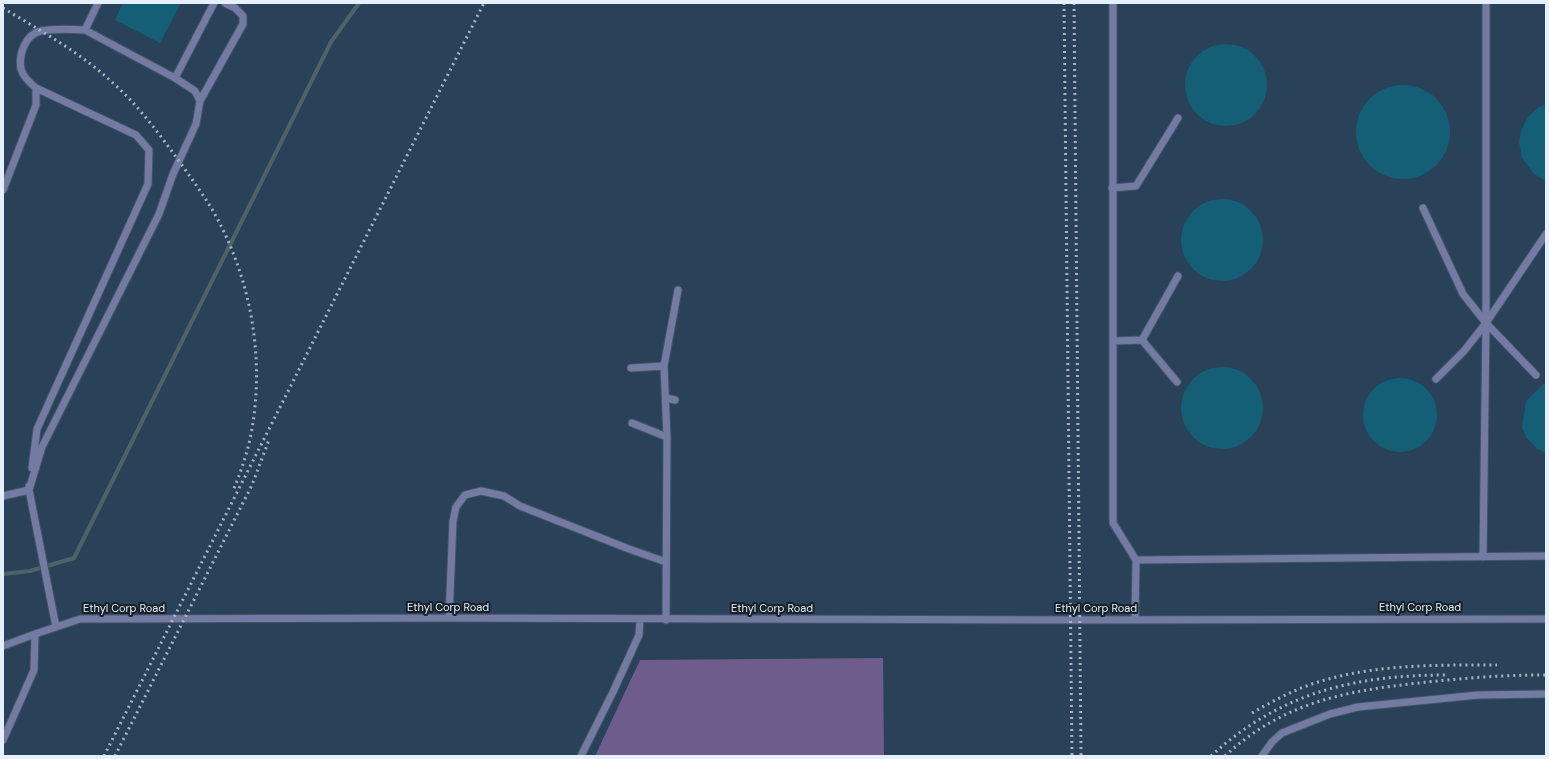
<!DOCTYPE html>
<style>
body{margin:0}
#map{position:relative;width:1549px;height:759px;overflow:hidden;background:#25384b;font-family:"DM Sans",sans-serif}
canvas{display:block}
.frame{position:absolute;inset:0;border:4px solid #e4f0fc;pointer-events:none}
</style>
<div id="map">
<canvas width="1549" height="759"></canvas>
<div class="frame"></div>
</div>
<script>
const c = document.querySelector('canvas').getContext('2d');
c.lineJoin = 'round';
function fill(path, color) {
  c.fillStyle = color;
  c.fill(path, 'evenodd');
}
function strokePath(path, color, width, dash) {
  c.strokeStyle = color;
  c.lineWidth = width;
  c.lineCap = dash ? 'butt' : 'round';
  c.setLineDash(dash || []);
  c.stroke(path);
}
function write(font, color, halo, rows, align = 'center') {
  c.font = font + ' "DM Sans",sans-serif';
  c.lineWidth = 4;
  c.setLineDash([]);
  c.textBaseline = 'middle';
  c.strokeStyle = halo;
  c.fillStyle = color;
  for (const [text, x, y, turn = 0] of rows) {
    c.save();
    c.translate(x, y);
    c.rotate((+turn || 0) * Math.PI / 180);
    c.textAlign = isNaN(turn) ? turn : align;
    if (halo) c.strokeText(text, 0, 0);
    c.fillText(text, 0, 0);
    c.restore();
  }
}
const built = new Path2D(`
 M3 3H1546V756H3Z`);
const forest = new Path2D(`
 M883 658 884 756H595L640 660Z`);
const stream = new Path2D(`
 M3 574 30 571 74 558 331 42 359 3`);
const building = new Path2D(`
 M123 3H181L160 43 115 20Z
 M1185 85a41 41 0 1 1 82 0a41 41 0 1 1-82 0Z
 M1356 132a47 47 0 1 1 94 0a47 47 0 1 1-94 0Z
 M1546 105V181L1534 174 1522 158 1519 142 1521 131 1527 118 1539 107Z
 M1181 240a41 41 0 1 1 82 0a41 41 0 1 1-82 0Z
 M1181 408a41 41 0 1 1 82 0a41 41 0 1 1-82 0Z
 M1363 415a37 37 0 1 1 74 0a37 37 0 1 1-74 0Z
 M1544 384H1546V453L1537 449 1526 437 1522 427 1526 401Z`);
const service = new Path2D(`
 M1113 3V523L1136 560 1135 620
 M85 30 98 3
 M175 78 214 3
 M200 101 243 24V16L235 8 225 3
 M1112 188 1136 186 1178 118
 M3 190 36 105V88C30 83 23 77 21 69 18 54 26 34 41 31 55 28 71 29 85 30L175 78 195 91 200 101 196 124 173 174 159 214 42 447 29 490 56 627
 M1423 208 1463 294 1486 323 1483 557
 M1142 340 1178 276
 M1113 341 1142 340 1177 382
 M631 368 664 366 678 290
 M1536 375 1486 323 1546 234
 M1436 379 1464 351 1486 323V3
 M666 398 675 400
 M632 423 667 437 664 366
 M32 468 37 429 148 184 149 150 136 135 36 88
 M3 496 29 490V486
 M1136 560 1546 556
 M449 618 453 521 456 507 465 495 481 491 504 496 520 506 629 549 666 562
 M666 620 667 437
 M3 646 35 634 80 619 449 618 1070 620 1546 619
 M3 740 34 670 35 634
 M581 756 613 692 639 635 640 620
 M1262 756 1272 742 1282 733 1330 714 1358 707 1478 695 1546 694`);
const rail = new Path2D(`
 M1064 3 1072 756
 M1074 3 1081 756
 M3 8C41 31 81 53 113 83 139 106 159 134 179 161 191 178 203 194 213 211 252 279 266 363 250 439 246 457 240 474 233 491
 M1252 713C1273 701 1295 689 1318 682 1376 664 1437 665 1497 665
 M104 756 484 3
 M115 756 252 485 269 440
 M1211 756C1281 692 1355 675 1448 675
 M1225 756C1282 703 1344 691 1419 683 1462 678 1503 675 1546 675`);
const streetNames = [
 ["Ethyl Corp Road",448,608],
 ["Ethyl Corp Road",1420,608],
 ["Ethyl Corp Road",124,609],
 ["Ethyl Corp Road",772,609],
 ["Ethyl Corp Road",1096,609]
];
fill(built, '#294259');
fill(forest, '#6e5c8d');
strokePath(stream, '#4e6368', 4);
fill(building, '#145f76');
strokePath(service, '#445567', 9);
strokePath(service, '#737ba3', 7);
strokePath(rail, '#a6b5c3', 3, [2, 4]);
write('11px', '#e4f0fc', '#161f27', streetNames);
</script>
